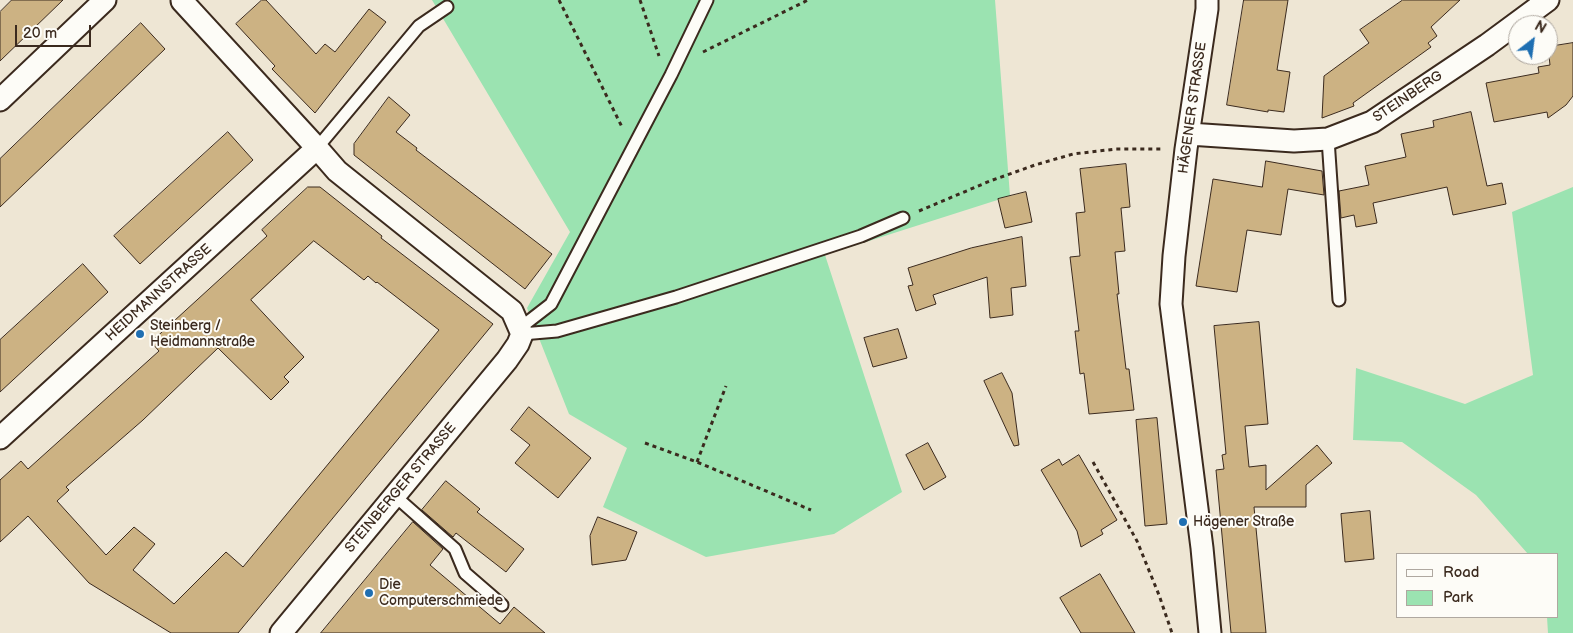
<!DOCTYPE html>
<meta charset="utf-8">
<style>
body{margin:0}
#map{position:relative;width:1573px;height:633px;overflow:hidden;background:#eee6d4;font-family:"Balsamiq Sans",sans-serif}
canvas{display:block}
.legend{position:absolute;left:1396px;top:553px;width:162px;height:65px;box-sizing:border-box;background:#fdfcf7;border:1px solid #afa8a0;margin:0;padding:6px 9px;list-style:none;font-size:15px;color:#3b2a1e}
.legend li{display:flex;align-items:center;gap:10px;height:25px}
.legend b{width:25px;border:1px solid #afa8a0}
.north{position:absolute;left:1508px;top:15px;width:50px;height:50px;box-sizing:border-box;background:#fdfcf7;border:1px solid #afa8a0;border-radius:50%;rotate:30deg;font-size:14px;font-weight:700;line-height:20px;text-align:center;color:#3b2a1e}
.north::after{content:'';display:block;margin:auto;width:18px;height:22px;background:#1f6fb2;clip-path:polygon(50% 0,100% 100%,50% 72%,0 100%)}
.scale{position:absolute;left:15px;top:25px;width:76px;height:22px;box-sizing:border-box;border:2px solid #3b2a1e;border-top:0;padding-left:6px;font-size:15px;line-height:18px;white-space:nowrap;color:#3b2a1e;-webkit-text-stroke:4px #fdfcf7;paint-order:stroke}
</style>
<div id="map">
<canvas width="1573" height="633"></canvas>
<ul class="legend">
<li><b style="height:6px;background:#fdfcf7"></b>Road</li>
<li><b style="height:14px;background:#9be3b1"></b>Park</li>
</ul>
<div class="north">N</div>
<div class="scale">20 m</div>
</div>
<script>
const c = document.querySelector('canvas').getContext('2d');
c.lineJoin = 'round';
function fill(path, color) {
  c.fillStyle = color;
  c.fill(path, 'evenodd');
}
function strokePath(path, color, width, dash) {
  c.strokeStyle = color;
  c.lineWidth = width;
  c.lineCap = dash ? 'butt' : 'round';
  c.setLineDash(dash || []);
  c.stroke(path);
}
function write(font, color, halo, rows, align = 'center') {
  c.font = font + ' "Balsamiq Sans",sans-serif';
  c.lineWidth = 4;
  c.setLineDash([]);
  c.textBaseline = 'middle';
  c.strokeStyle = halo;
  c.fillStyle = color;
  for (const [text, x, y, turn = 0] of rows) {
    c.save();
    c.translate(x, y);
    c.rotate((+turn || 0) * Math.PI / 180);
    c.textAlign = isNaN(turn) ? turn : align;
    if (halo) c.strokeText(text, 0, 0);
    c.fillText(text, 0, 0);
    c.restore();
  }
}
const green = new Path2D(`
 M432 0H995L1010 196 825 255 902 492 834 534 706 557 603 507 627 448 569 414 527 308 570 232Z
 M1573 187V633H1548L1547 617H1557V554H1528L1476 495 1402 442 1353 440 1356 368 1465 404 1533 375 1512 212Z`);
const building = new Path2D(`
 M12 0H63L0 61V12Z
 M262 0H266L316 54 325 44 335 52 369 9 386 22 315 113 272 69 275 66 236 24Z
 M1244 0H1288L1277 70 1290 72 1284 112 1268 110V112L1227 105Z
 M1403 0H1460L1431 27 1437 36 1428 43 1431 47 1353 103 1354 106 1322 118 1324 76 1369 43 1360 30Z
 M141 23 165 49 0 207V159Z
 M1573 43V96L1566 105 1548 118 1547 112 1494 122 1486 83 1539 73 1538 67 1550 65 1548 47Z
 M389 97 410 115 396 132 417 148 416 150 552 254 525 289 354 155V144Z
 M1471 112 1487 186 1502 183 1506 204 1453 215 1447 187 1373 203 1377 223 1356 227 1354 215 1341 218 1339 191 1369 185 1365 166 1406 157 1401 134 1434 127 1433 121Z
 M228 132 253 160 140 264 114 236Z
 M1266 161 1322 171 1324 195 1288 189 1281 235 1247 230 1237 292 1196 286 1213 179 1262 187Z
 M1126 164 1130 207 1121 208 1125 251 1115 252 1119 294H1117L1126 369H1129L1134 410 1089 414 1084 373 1080 374 1075 331H1079L1070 257 1080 256 1076 213 1085 212 1080 169Z
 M308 187H320L382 236 381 238 493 324 238 633H171L89 583 28 516 0 542V480L21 461 28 469 159 351 151 342 267 236 262 230ZM314 241 364 280 368 276 376 283 377 282 439 330 243 567 226 552 174 604 133 570 155 544 134 527 106 555 57 501 69 490 66 487 143 420 218 348 271 400 289 382 284 377 304 357 251 300Z
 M1026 192 1032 222 1005 228 998 199Z
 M1022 237 1026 286 1011 288 1013 315 990 318 987 277 933 295 936 304 916 311 908 286 913 285 908 268 971 248Z
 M83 264 108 292 0 392V340Z
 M1259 322 1268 424 1245 426 1249 467 1266 465V490L1317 445 1332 463 1306 485V507H1254L1266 633H1231L1216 470 1224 469 1222 455 1226 454 1214 326Z
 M898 329 907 358 873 367 864 338Z
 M1002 373 1012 393 1019 445 1014 446 984 381Z
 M529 407 591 458 558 498 515 463 530 445 511 430Z
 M1157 418 1167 524 1145 526 1136 420Z
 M928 443 946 477 924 490 906 455Z
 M1079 455 1117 520 1101 530 1103 534 1081 547 1077 531 1041 470 1059 459 1062 465Z
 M446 481 480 509 477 512 524 549 506 572 456 533 453 537 422 510Z
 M1370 511 1374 559 1345 562 1341 514Z
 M598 517 637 532 626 560 592 565 590 536Z
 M413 522 443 549 430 565 481 608 500 624 514 607 545 633H321Z
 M1100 574 1119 606 1135 633H1081L1060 598Z`);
const path = new Path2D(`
 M559 0 622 127
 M640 0 659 56
 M703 52 808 0
 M919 211 990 181 1035 165 1073 154 1116 149H1163
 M645 443 697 462 811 510
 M697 462 726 386
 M1093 462 1137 541 1159 595 1172 633`);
const lane = new Path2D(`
 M1328 139 1339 300
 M317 148 419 26 447 7
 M520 328 551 304 671 75 707 0
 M522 334 557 331 676 297 861 236 903 218
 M395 496 455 549 465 573 502 605`);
const street = new Path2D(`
 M1207 0V9L1186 149 1174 256 1171 304 1202 548 1210 633
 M182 1 317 148
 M0 100 105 0
 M1189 134 1294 141 1328 139 1372 122 1487 45 1548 0
 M0 438 317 148 337 171 512 311 522 334 518 344 507 360 281 633`);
const markers = [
 [140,334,5,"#1f6fb2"],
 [1183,522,5,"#1f6fb2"],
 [369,593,5,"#1f6fb2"]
];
const streetNames = [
 ["STEINBERG",1408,97,-34],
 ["HÄGENER STRASSE",1193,108,-82],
 ["HEIDMANNSTRASSE",159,293,-42],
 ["STEINBERGER STRASSE",401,488,-50]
];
const poiNames = [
 ["Steinberg /",150,326],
 ["Heidmannstraße",150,342],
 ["Hägener Straße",1193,522],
 ["Die",379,585],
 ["Computerschmiede",379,601]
];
fill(green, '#9be3b1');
fill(building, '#ccb283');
strokePath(building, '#3b2a1e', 1);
strokePath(lane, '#3b2a1e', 15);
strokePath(street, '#3b2a1e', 25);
strokePath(path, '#3b2a1e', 3, [4, 4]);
strokePath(lane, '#fdfcf7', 11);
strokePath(street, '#fdfcf7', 21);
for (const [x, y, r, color] of markers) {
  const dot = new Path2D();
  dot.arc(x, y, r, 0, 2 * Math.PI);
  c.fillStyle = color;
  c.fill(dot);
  strokePath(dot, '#fdfcf7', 2);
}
write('14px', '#3b2a1e', '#fdfcf7', streetNames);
write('14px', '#3b2a1e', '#fdfcf7', poiNames, 'left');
</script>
